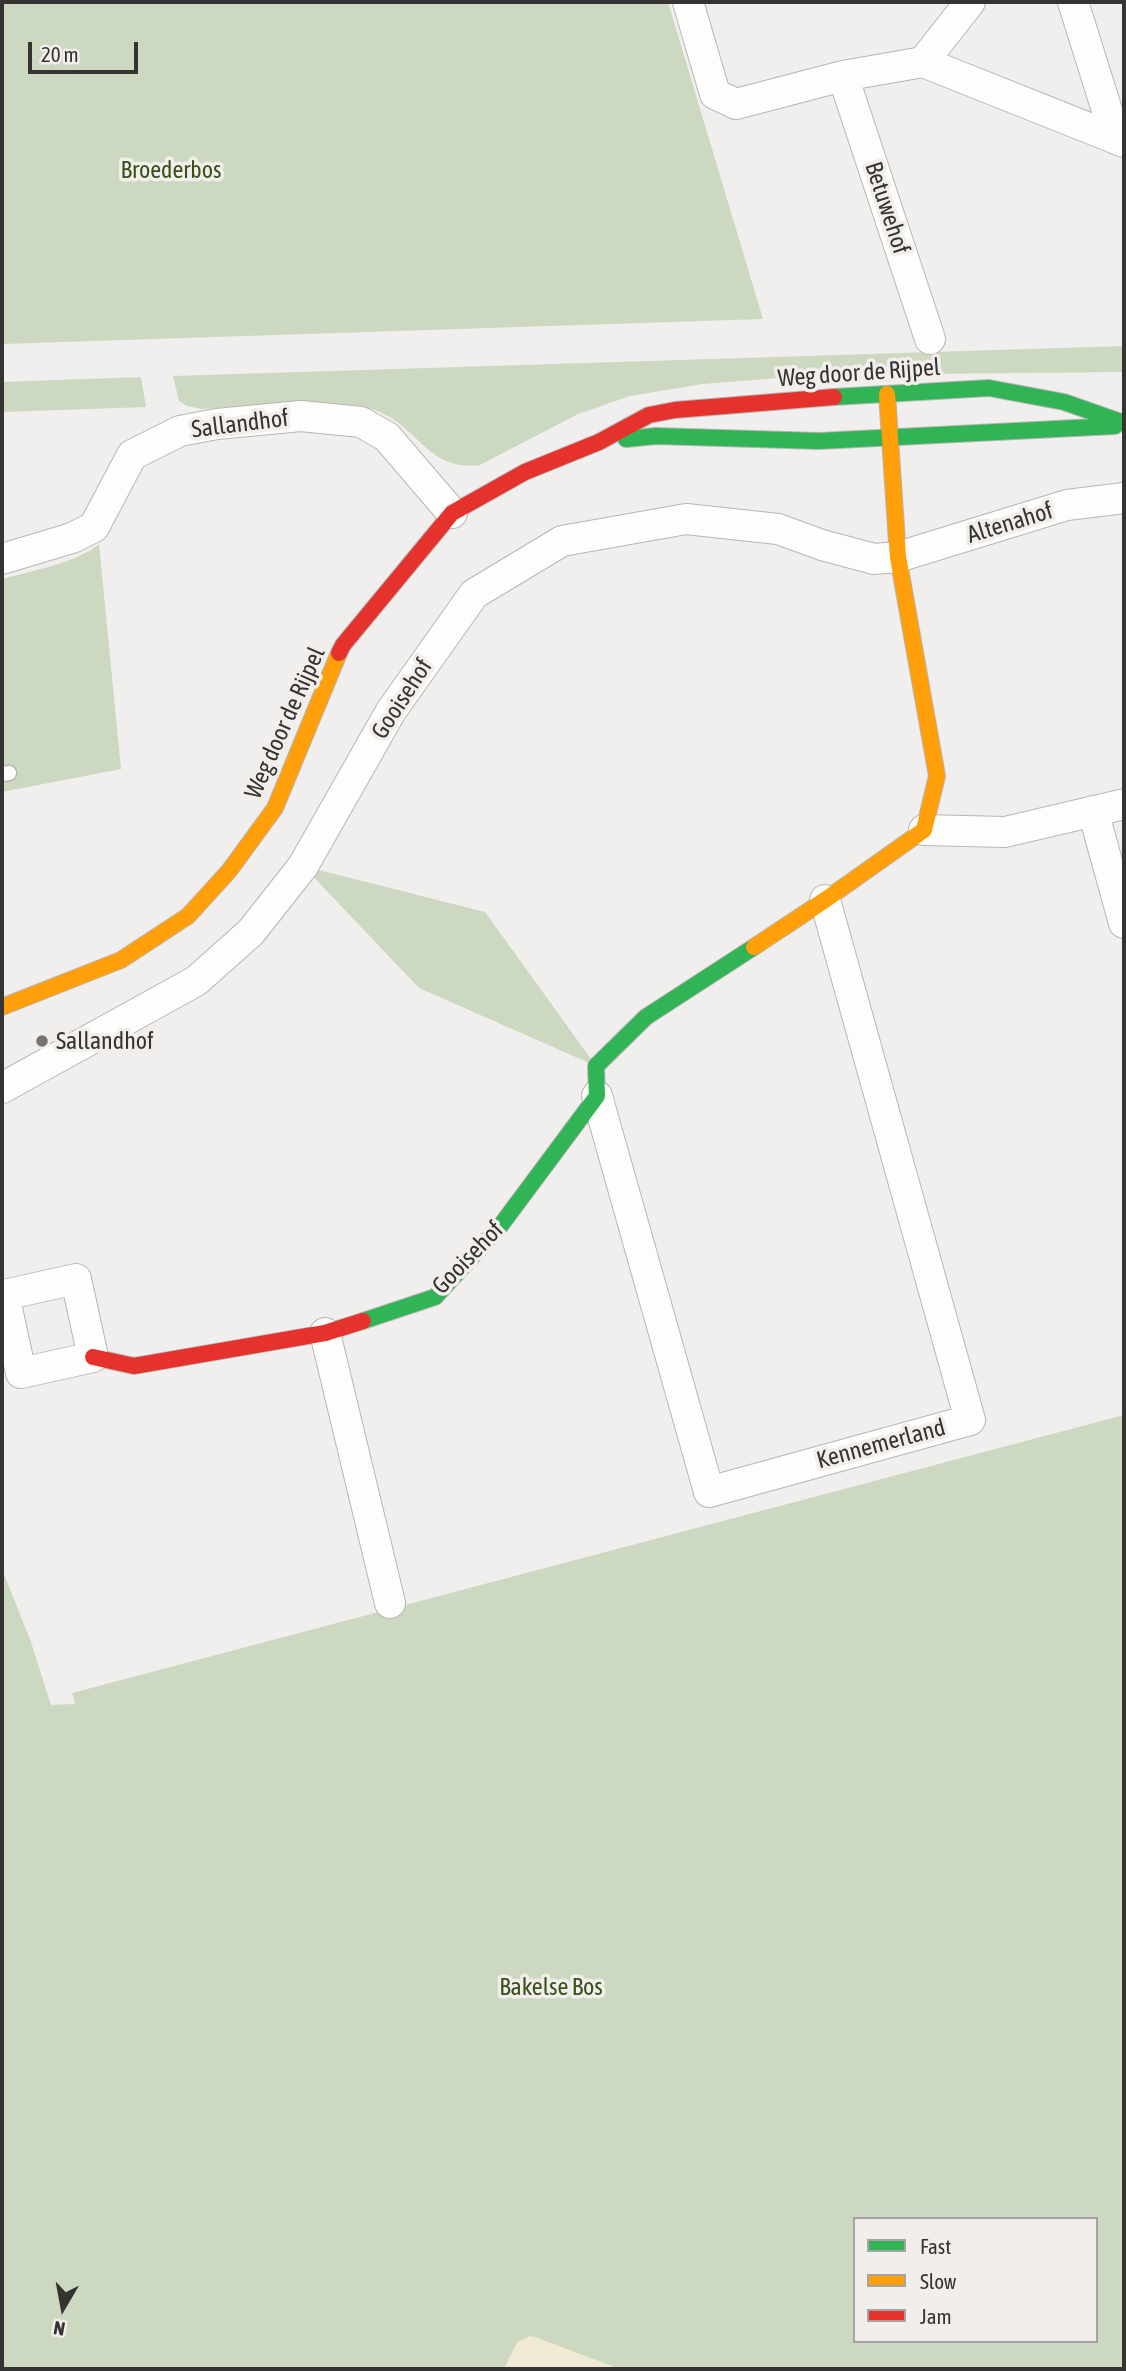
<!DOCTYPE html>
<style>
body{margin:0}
#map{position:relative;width:1126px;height:2371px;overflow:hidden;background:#f1efed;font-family:"Asap Condensed",sans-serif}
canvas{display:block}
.frame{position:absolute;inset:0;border:4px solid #353433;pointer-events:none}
.legend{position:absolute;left:853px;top:2217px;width:245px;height:126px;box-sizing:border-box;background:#f2eeec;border:2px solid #a6a4a2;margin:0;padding:9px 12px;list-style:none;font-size:21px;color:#353433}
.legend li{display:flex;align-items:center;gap:14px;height:35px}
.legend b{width:35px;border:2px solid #a6a4a2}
.north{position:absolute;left:28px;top:2273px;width:70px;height:70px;-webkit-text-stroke:5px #f2eeec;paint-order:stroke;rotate:190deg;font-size:19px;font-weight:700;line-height:28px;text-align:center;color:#353433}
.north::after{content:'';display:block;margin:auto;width:24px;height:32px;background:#353433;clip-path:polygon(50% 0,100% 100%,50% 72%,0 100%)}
.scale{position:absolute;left:28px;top:42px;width:110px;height:32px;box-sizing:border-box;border:4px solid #353433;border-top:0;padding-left:9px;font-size:21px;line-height:24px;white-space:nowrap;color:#353433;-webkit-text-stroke:5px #f2eeec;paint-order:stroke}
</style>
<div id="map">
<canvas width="1126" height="2371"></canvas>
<div class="frame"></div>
<ul class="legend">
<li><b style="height:9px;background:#30b455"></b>Fast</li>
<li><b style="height:9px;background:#ff9f0a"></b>Slow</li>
<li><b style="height:9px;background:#e5322d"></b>Jam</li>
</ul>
<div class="north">N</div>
<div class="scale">20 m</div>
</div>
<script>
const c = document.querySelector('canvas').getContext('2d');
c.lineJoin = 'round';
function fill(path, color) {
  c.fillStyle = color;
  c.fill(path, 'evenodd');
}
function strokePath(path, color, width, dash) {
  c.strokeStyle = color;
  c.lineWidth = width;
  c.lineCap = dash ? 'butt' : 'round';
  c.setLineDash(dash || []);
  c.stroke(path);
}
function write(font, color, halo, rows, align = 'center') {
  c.font = font + ' "Asap Condensed",sans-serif';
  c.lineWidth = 7;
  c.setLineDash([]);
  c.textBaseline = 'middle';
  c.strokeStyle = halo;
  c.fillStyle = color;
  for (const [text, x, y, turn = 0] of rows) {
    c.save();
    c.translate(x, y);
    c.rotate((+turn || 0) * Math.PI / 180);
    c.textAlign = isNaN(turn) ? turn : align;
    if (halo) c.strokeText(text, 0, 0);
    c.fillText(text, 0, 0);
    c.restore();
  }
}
const green = new Path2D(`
 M2 2H668L763 319 2 344Z
 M1124 346V372L815 375 703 384 630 396 578 414 480 465C427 472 418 424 374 410 327 396 252 406 202 409L187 406 179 401 173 376Z
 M141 377 146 407 2 412V382Z
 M99 544 121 769 2 792V579C28 572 79 562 99 544Z
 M303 866 485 912 596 1066 419 988Z
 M1124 1415V2369H2V1569L31 1642 51 1705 73 1704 75 1703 72 1693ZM855 2219H1096V2341H855Z`);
const sand = new Path2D(`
 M530 2336 535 2337 620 2369H504L517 2342Z`);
const lane = new Path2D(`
 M2 774 9 773`);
const street = new Path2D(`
 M688 2 715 94 736 104 843 76 923 62 1124 142
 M1073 2 1116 139
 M923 62 970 2
 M843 76 930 339
 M2 559 72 538 94 527 132 455 180 431 217 424 301 416 361 422 387 437 452 513
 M1093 811 1124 923
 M924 830 1005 832 1124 804
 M2 1088 196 981 251 932 303 866 391 711 474 594 562 541 686 519 778 529 822 545 874 559 898 557 1067 505 1124 498
 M597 1096 709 1492 970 1420 825 900
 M2 1295H4L76 1279 93 1357 21 1373 4 1295
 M325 1333 390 1603`);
const fast = new Path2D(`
 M834 397 989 388 1064 402 1124 423
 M626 439 656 436 819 441 1115 426
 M363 1321 435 1297 501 1225 597 1096 596 1066 646 1017 754 947`);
const slow = new Path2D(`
 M754 947 825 900 924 830 937 776 898 557 887 394
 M2 1007 121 960 188 916 229 871 275 808 339 653`);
const jam = new Path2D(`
 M339 653 343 645 452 513 525 472 599 442 649 415 675 410 834 397
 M93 1357 134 1366 325 1333 363 1321`);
const markers = [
 [42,1041,7,"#777574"]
];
const parkNames = [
 ["Broederbos",171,170],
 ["Bakelse Bos",551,1987]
];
const streetNames = [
 ["Betuwehof",887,208,72],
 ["Weg door de Rijpel",859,373,-4],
 ["Sallandhof",240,424,-7],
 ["Altenahof",1010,523,-17],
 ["Gooisehof",402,699,-57],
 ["Weg door de Rijpel",285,723,-66],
 ["Gooisehof",468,1258,-46],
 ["Kennemerland",881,1444,-15]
];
const poiNames = [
 ["Sallandhof",56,1041]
];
fill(green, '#ccd8bf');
fill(sand, '#f0ead4');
strokePath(lane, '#b8b6b5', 17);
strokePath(street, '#b8b6b5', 32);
strokePath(fast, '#b8b6b5', 18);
strokePath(slow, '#b8b6b5', 18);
strokePath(jam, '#b8b6b5', 18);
strokePath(lane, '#fdfdfc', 14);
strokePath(street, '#fdfdfc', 30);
strokePath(fast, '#30b455', 16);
strokePath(slow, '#ff9f0a', 16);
strokePath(jam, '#e5322d', 16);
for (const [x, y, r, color] of markers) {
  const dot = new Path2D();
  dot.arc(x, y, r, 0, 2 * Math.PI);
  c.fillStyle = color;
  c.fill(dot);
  strokePath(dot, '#f2eeec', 2.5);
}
write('24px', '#365017', '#f2eeec', parkNames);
write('24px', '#353433', '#f2eeec', streetNames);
write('24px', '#353433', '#f2eeec', poiNames, 'left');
</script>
